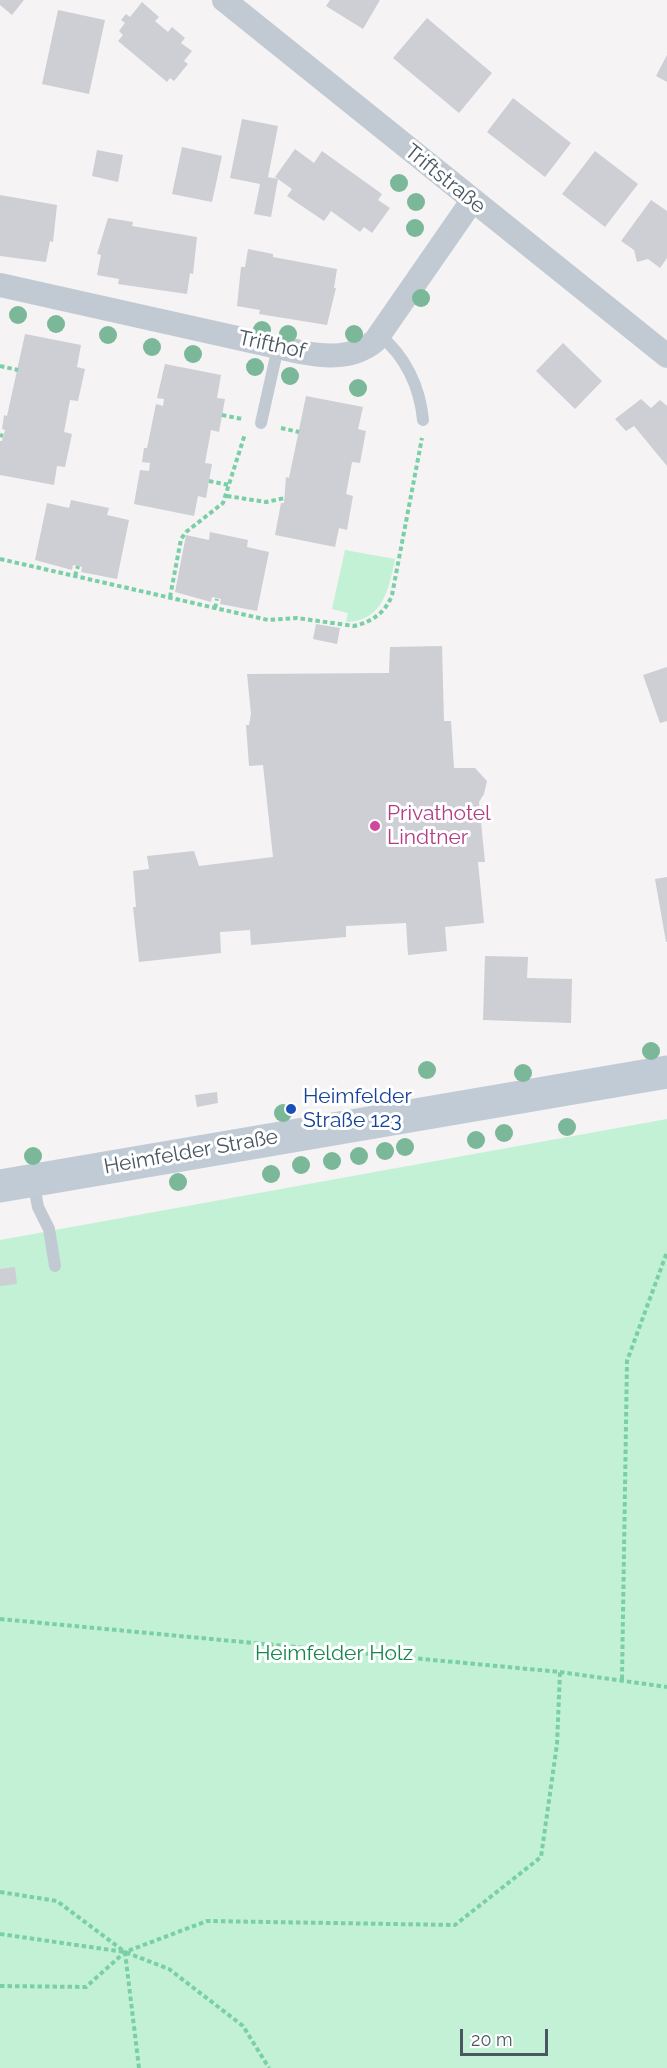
<!DOCTYPE html>
<meta charset="utf-8">
<style>
body{margin:0}
#map{position:relative;width:667px;height:2068px;overflow:hidden;background:#f5f3f3;font-family:Raleway,sans-serif}
canvas{display:block}
.scale{position:absolute;left:460px;top:2029px;width:88px;height:27px;box-sizing:border-box;border:3px solid #4a5661;border-top:0;padding-left:8px;font-size:18px;line-height:21px;white-space:nowrap;color:#4a5661;-webkit-text-stroke:4px #fff;paint-order:stroke}
</style>
<div id="map">
<canvas width="667" height="2068"></canvas>
<div class="scale">20 m</div>
</div>
<script>
const c = document.querySelector('canvas').getContext('2d');
c.lineJoin = 'round';
function fill(path, color) {
  c.fillStyle = color;
  c.fill(path, 'evenodd');
}
function strokePath(path, color, width, dash) {
  c.strokeStyle = color;
  c.lineWidth = width;
  c.lineCap = dash ? 'butt' : 'round';
  c.setLineDash(dash || []);
  c.stroke(path);
}
function write(font, color, halo, rows, align = 'center') {
  c.font = font + ' Raleway,sans-serif';
  c.lineWidth = 6;
  c.setLineDash([]);
  c.textBaseline = 'middle';
  c.strokeStyle = halo;
  c.fillStyle = color;
  for (const [text, x, y, turn = 0] of rows) {
    c.save();
    c.translate(x, y);
    c.rotate((+turn || 0) * Math.PI / 180);
    c.textAlign = isNaN(turn) ? turn : align;
    if (halo) c.strokeText(text, 0, 0);
    c.fillText(text, 0, 0);
    c.restore();
  }
}
const green = new Path2D(`
 M345 550 395 559C389 589 383 621 346 622L348 613 332 609Z
 M667 1119V2068H0V1240Z`);
const building = new Path2D(`
 M0 0H24L12 15 0 5Z
 M330 0H380L363 29 326 6Z
 M142 2 159 17 155 21 168 32 172 27 185 38 181 43 192 51 184 61 188 64 174 81 170 78 167 82 118 41 123 35 119 31 125 23 121 20 126 14 130 17Z
 M58 10 105 20 89 94 42 84Z
 M427 18 492 73 459 113 393 58Z
 M667 55V82L656 76Z
 M513 98 571 143 545 177 487 132Z
 M242 119 278 126 268 177 278 179 271 217 254 214 260 184 230 178Z
 M182 147 222 156 212 202 172 194Z
 M295 149 314 163 322 151 382 194 378 200 390 208 372 233 364 227 360 232 331 211 324 221 287 196 292 189 275 177Z
 M97 150 123 155 118 182 92 176Z
 M595 151 638 184 605 227 562 194Z
 M0 195 57 205 53 242 50 241 46 262 0 256Z
 M651 200 667 211V258L660 268 648 259 637 262 634 250 621 241Z
 M108 218 133 222 132 226 197 237 193 274 190 273 187 294 118 284 119 279 97 275 101 255 97 254Z
 M248 249 273 254V257L337 269 334 288H336L327 325 259 314 260 310 237 306 241 267H245Z
 M25 334 81 345 77 367 85 369 78 401 70 400 64 432 72 434 65 467 57 466 54 485 0 475V441H2L5 430 2 429 4 415 7 416Z
 M563 343 602 381 575 409 536 371Z
 M165 364 221 375 217 398 225 399 219 432 211 430 205 463 212 464 206 498 198 496 194 516 134 504 140 470 149 471 150 463 142 462 144 448H147L156 404 163 406 164 399 157 398Z
 M306 396 363 407 358 429 366 431 360 463 352 462 346 494 353 496 347 530 339 528 335 547 275 535 281 503H284L286 477 289 478Z
 M641 399 651 408 660 400 667 406V466L634 426 626 431 615 419Z
 M71 500 109 508 107 515 129 520 117 579 81 572 82 567 78 566 73 565 72 570 35 560 47 503 69 508Z
 M210 532 248 540 247 547 269 552 257 611 220 604 221 599 212 597 211 602 175 592 186 535 209 540Z
 M316 624 340 628 337 644 313 639Z
 M442 646 444 721H451L454 768H475L487 781 484 794 479 802 485 862H478L484 923 445 927 447 951 408 955 406 923 346 926V937L251 945 250 930 220 932 221 953 139 962 133 907H136L133 871 149 869 147 856 194 851 199 866 273 857 263 765 249 766 246 725H249L251 714 247 674 389 673 390 647Z
 M667 667V721L660 723 643 675Z
 M667 877V942H666L655 879Z
 M485 956 528 957 527 978 572 979 571 1023 483 1020Z
 M217 1092 218 1103 197 1107 195 1095Z
 M15 1267 17 1284 0 1286V1269Z`);
const path = new Path2D(`
 M0 366 18 370
 M222 415 242 419
 M281 428 299 432
 M0 435 3 436
 M209 481 229 485
 M227 496 266 502 285 498
 M0 559 268 620 297 618 354 626C372 622 386 612 392 595L422 438
 M75 576 78 566
 M170 597 181 539 186 532 223 503 245 434
 M215 608 217 599
 M0 1619 560 1672 667 1687
 M622 1679 627 1361 667 1252
 M0 1892 57 1901 125 1952 139 2068
 M0 1934 125 1952 169 1969 243 2026 269 2068
 M0 1986 86 1987 125 1952 207 1921 455 1925 541 1857 557 1744 560 1672`);
const lane = new Path2D(`
 M379 335C405 355 420 387 423 420
 M261 423 278 347
 M33 1181 38 1207 49 1229 55 1266`);
const street = new Path2D(`
 M224 0 667 356
 M0 285 300 352C326 357 353 359 375 341L472 201`);
const secondary = new Path2D(`
 M0 1186 667 1072`);
const trees = [
 [399,183],
 [416,202],
 [415,228],
 [421,298],
 [18,315],
 [56,324],
 [262,330],
 [288,334],
 [354,334],
 [108,335],
 [152,347],
 [193,354],
 [255,367],
 [290,376],
 [358,388],
 [651,1051],
 [427,1070],
 [523,1073],
 [283,1113],
 [567,1127],
 [504,1133],
 [476,1140],
 [405,1147],
 [385,1151],
 [33,1156],
 [359,1156],
 [332,1161],
 [301,1165],
 [271,1174],
 [178,1182]
];
const markers = [
 [375,826,6,"#d1479c"],
 [291,1109,6,"#1a4fb4"]
];
const streetNames = [
 ["Triftstraße",445,179,39],
 ["Trifthof",272,345,12],
 ["Heimfelder Straße",191,1152,-10]
];
const hotelNames = [
 ["Privathotel",387,814],
 ["Lindtner",387,838]
];
const transitNames = [
 ["Heimfelder",303,1097],
 ["Straße 123",303,1121]
];
const parkNames = [
 ["Heimfelder Holz",334,1654]
];
fill(green, '#c3f1d5');
fill(building, '#cdcfd5');
strokePath(path, '#7ad0a6', 4, [4.5, 3]);
strokePath(lane, '#c1cad2', 12);
strokePath(street, '#c1cad2', 24);
strokePath(secondary, '#c1cbd6', 33);
c.fillStyle = '#7bb799';
for (const [x, y] of trees) {
  c.beginPath();
  c.arc(x, y, 9, 0, 2 * Math.PI);
  c.fill();
}
for (const [x, y, r, color] of markers) {
  const dot = new Path2D();
  dot.arc(x, y, r, 0, 2 * Math.PI);
  c.fillStyle = color;
  c.fill(dot);
  strokePath(dot, '#fff', 2);
}
write('21px', '#4a5661', '#fff', streetNames);
write('21px', '#b23c85', '#fff', hotelNames, 'left');
write('21px', '#164399', '#fff', transitNames, 'left');
write('21px', '#17864f', '#fff', parkNames);
</script>
